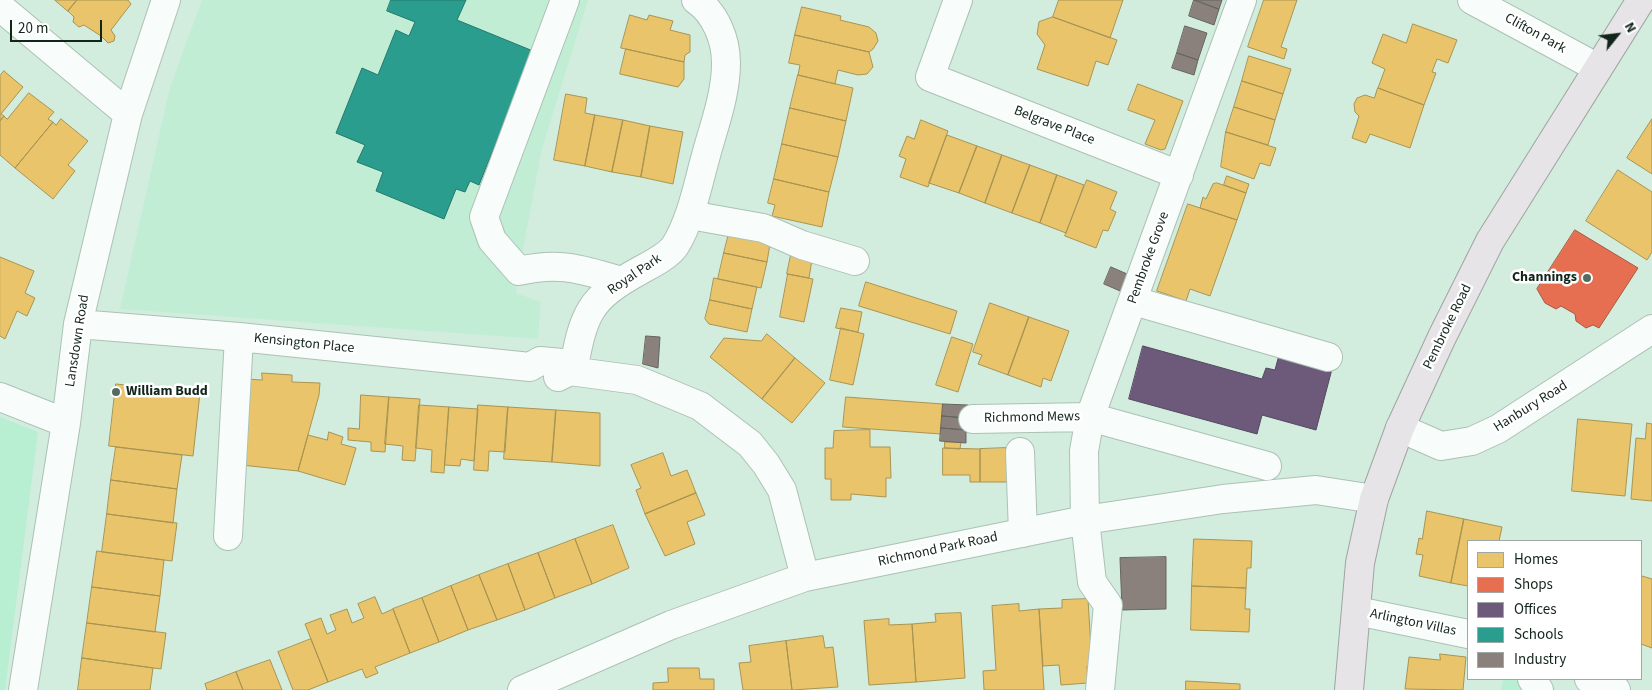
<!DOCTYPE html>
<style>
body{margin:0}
#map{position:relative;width:1652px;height:690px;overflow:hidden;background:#d2edde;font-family:"Source Sans 3",sans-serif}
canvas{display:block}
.legend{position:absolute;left:1467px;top:540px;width:175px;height:140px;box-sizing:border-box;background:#fff;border:1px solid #a0a8a4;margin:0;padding:6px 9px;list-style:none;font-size:15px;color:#12251b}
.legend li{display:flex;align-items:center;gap:10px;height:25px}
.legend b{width:25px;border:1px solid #a0a8a4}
.north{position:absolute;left:1592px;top:10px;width:50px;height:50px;-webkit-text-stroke:4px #fff;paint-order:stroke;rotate:61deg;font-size:14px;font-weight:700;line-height:20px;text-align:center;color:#12251b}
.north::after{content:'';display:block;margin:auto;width:18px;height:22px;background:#12251b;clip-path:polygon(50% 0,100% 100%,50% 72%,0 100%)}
.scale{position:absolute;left:10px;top:20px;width:92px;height:22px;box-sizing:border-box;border:2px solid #12251b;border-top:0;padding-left:6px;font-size:15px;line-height:18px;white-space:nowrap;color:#12251b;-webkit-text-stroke:4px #fff;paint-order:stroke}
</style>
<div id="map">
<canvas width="1652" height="690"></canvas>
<ul class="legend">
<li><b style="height:14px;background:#e9c46a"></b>Homes</li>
<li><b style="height:14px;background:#e76f51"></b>Shops</li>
<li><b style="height:14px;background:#6d597a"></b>Offices</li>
<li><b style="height:14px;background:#2a9d8f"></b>Schools</li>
<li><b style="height:14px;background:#8a817c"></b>Industry</li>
</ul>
<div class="north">N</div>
<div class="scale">20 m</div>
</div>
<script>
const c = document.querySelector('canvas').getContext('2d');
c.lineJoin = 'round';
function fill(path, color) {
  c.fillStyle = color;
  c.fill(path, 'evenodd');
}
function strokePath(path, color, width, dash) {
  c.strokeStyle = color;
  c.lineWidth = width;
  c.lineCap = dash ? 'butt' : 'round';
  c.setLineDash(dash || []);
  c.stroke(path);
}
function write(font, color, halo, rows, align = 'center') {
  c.font = font + ' "Source Sans 3",sans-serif';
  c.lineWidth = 5;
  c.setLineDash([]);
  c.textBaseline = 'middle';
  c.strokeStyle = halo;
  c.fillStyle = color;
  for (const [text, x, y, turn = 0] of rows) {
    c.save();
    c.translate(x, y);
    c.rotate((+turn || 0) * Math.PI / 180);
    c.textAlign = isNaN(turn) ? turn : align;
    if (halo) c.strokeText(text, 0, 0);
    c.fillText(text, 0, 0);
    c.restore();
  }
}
const built = new Path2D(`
 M202 0H588L542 149 519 271 516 293 541 302 538 339 120 309 170 87Z`);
const green = new Path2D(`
 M0 417 38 432 5 690H0Z
 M1503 679H1529L1557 690H1501Z`);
const homes = new Path2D(`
 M55 0H77L68 11Z
 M77 0H128L131 4 111 30 115 36 114 41 108 43 101 36 84 25 79 27 73 22 74 17 68 11Z
 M1059 0H1123L1110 38 1053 17Z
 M1264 0H1297L1281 47 1287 49 1284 59 1248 47Z
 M802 7 841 16 840 20 869 27 876 33 878 41 873 49 869 52 795 35Z
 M630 15 647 20 649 15 673 21 670 30 690 35V52L685 55 684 62 621 48Z
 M1053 17 1117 40 1108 65 1096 61 1088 86 1037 69 1045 45 1037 34 1039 22Z
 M1413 24 1457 40 1448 63 1437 59 1432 72 1436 73 1424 105 1378 88 1385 69 1372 63 1383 34 1406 43Z
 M795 35 869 52 873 67 867 74 858 75 838 70 835 84 798 75 800 65 789 63Z
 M626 49 684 62V79L678 87 620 74Z
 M1249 56 1291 69 1283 94 1242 81Z
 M4 71 23 87 1 114 4 116 0 121V76Z
 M798 75 853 88 846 121 790 108Z
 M1242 81 1283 94 1275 120 1234 107Z
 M1138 84 1183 101 1165 149 1161 150 1145 144 1155 120 1128 110Z
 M1378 88 1424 105 1410 148 1370 134 1366 143 1352 138 1359 116 1355 112 1354 104 1357 98 1365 95 1374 98Z
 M29 93 54 112 48 119 53 122 15 168 0 155V121L4 116 7 119Z
 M566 94 587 98 585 113 595 115 585 166 554 160Z
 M1234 107 1275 120 1268 145 1226 132Z
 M790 108 846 121 838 157 782 144Z
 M595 115 623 120 612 172 585 166Z
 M61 119 88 141 68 165 75 171 53 199 15 168 53 122 56 125Z
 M1652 119V174L1627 158Z
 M623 120 650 126 641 177 612 172Z
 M921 120 948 131 928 187 900 177 906 159 899 156 907 136 914 139Z
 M650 126 683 132 673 184 641 177Z
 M1226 132 1276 148 1270 166 1260 163 1254 179 1221 167Z
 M947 135 977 146 959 193 929 183Z
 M782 144 838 157 829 192 774 179Z
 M977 146 1002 155 985 203 959 193Z
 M1002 155 1030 165 1012 213 985 203Z
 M1030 165 1057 175 1040 223 1012 213Z
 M1618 170 1652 192V252L1647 260 1586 221Z
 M1057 175 1084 185 1066 233 1040 223Z
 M1227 176 1249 184 1246 193 1224 185Z
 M774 179 829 192 822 227 772 216 775 205 768 203Z
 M1087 180 1117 192 1110 209 1116 212 1108 231 1103 230 1096 248 1065 236Z
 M1217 183 1246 193 1237 220 1200 208 1203 197 1206 199 1213 184Z
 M1188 204 1237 220 1210 296 1190 289 1186 301 1157 291Z
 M729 233 771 238 767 262 724 253Z
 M792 250 813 254 809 278 787 274Z
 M724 253 767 262 761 288 718 279Z
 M0 257 34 271 25 293 35 298 27 316 17 311 5 339 0 336Z
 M788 274 813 279 804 322 780 317Z
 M714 278 757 287 752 309 710 300Z
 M866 282 957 311 950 334 859 306Z
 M710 300 752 309 747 332 709 324 705 319Z
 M990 303 1029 317 1008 375 978 364 982 355 973 352Z
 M841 308 862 312 858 332 836 328Z
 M1029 317 1069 331 1051 381 1043 378 1041 387 1008 375Z
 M841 328 864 334 853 385 830 380Z
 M767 334 795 358 762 399 710 357 724 338 761 341Z
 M952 337 973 344 958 392 936 385Z
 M795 358 825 383 792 423 762 399Z
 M262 373 292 375V382L320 383 319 395 298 471 241 465 246 379 262 380Z
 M116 384 200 393 193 456 109 446Z
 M361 395 389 397 385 452 371 451V442L348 440V428L359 429Z
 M389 397 420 399 415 461 402 460 403 446 385 444Z
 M846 397 943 404 941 434 843 427Z
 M419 405 449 407 444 473 431 472 432 450 416 448Z
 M478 405 508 407 505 452 489 451 488 471 474 470Z
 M449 407 478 409 474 461 461 459 460 466 445 465Z
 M508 407 556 410 552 462 504 459Z
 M556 410 600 413V466L552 462Z
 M1578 419 1632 424 1625 496 1572 491Z
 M1647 423 1652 424V501L1631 499 1636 438 1645 439Z
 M870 430V447H890L891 478H886V497L851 494V500H831V479H825V448H833L834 431Z
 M329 432 343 437 341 444 356 448 345 485 298 471 308 435 327 440Z
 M945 442H961L960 449 945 448Z
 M116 447 182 455 177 489 111 480Z
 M943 448 980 449V482H970V475H943Z
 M1006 448 1007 482H980V449Z
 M663 453 671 476 687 470 696 493 645 514 636 490 641 488 631 465Z
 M111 480 177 489 173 523 107 514Z
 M696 493 705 515 687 522 695 544 665 556 645 514Z
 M1427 511 1464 519 1451 583 1419 576 1423 555 1416 554 1419 538 1422 539Z
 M107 514 177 523 172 561 102 552Z
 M1464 519 1502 527 1499 541H1468V586L1451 583Z
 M613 525 629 568 592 584 575 539Z
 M575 539 592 584 555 598 538 553Z
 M1194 539 1252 541 1251 568H1247L1246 588 1192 586Z
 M97 551 164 560 160 596 92 587Z
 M538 553 555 598 525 610 508 564Z
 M508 564 525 610 497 620 479 575Z
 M479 575 497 620 468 630 451 586Z
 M1642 576 1652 579V648L1641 644Z
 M451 586 468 630 439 642 422 598Z
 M1192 586 1246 588 1245 609H1250L1249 632 1191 630Z
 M92 587 160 596 155 632 87 623Z
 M375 597 382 614 393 609 410 653 375 667 378 673 366 678 362 669 328 682 305 624 321 618 327 634 336 630 330 615 347 609 352 623 364 618 358 604Z
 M422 598 439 642 410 653 393 609Z
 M1088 599 1092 665 1087 666 1088 683 1061 685 1059 665 1043 666 1039 609 1062 608V600Z
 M1019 604V611L1039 609 1044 690H984L983 671 996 670 992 606Z
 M961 613 965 678 916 682 912 624 936 622 935 614Z
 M889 619V625L912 624 916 682 869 685 864 621Z
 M87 623 166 633 161 669 82 658Z
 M823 636 825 648 833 647 838 687 792 690 786 641Z
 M311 639 328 682 308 690H293L278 652Z
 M786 641 792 690H743L739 663 751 662 749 646Z
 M1440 654 1466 657 1463 690 1405 689 1409 657 1440 660Z
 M82 658 153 668 150 690H78Z
 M270 660 282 690H243L236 672Z
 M668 668H699L700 679H714V690H653V683L668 682Z
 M236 672 243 690H207L205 684Z
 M1186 681 1240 684V690H1186Z`);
const shops = new Path2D(`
 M1575 230 1638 268 1599 328 1593 325 1586 328 1576 321 1575 314 1561 306 1556 309 1545 303 1537 289Z`);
const offices = new Path2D(`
 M1143 346 1262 379 1266 368 1275 370 1279 355 1332 369 1316 430 1262 415 1257 434 1129 399Z`);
const schools = new Path2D(`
 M391 0H466L457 20 533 51 479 185 470 181 465 192 456 189 444 219 376 191 383 172 357 162 365 145 336 133 362 68 378 75 396 30 409 36 415 22 387 11Z`);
const industry = new Path2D(`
 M1194 0 1219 9 1214 25 1189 16Z
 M1195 0H1222L1219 9Z
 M1185 26 1207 33 1198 60 1177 53Z
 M1177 53 1198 60 1194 75 1172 68Z
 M1111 267 1134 277 1127 294 1104 284Z
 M646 336 660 337 658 368 643 364Z
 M943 404 968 405 967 418 942 416Z
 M942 416 967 418 966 430 941 428Z
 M941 428 966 430V443L940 441Z
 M1166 557V609L1122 610 1120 558Z`);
const minor = new Path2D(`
 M565 0 484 217 492 240 519 271C561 261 582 270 622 281
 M958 0 930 77 1179 175
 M1472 0 1598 68
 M0 7 128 114
 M690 215 763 228 802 245 855 261
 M1134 301 1328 357
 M78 324 239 337 530 367 540 361 562 363 570 371
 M573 371C584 313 588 299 641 270 652 264 668 256 675 246 691 220 697 188 705 159 713 128 726 96 726 63 726 39 715 13 696 0
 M558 377 570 371 637 380 700 406 750 444 766 464 782 490 805 577
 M0 397 66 423
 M973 419 1090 417 1267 466
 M1400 428 1441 446 1472 441 1498 429 1652 329
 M1020 452 1023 533
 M228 536 239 337
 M1357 611 1468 634
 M1532 679 1539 690
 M1589 679 1616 690
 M23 690 66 423 78 324 128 114 166 0
 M522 690 671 625 805 577 1085 520 1223 499 1316 490 1374 499
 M1100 690 1108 605 1092 582 1085 520 1084 451 1090 417 1242 0`);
const major = new Path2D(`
 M1349 690 1360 563 1374 499 1400 428 1442 337 1490 241 1641 0`);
const markers = [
 [1587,278,5,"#556b5f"],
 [116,392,5,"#556b5f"]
];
const streetNames = [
 ["Clifton Park",1535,34,29],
 ["Belgrave Place",1054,126,21],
 ["Pembroke Grove",1149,258,-70],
 ["Royal Park",635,275,-34],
 ["Pembroke Road",1448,327,-64],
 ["Lansdown Road",78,341,-81],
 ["Kensington Place",304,344,6],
 ["Hanbury Road",1531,407,-32],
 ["Richmond Mews",1032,418,-1],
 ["Richmond Park Road",938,550,-12],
 ["Arlington Villas",1413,623,12]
];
const poiNames = [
 ["Channings",1577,278],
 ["William Budd",126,392,"left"]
];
fill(built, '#c2edd5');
fill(green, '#b8eed1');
fill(homes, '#e9c46a');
strokePath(homes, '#a89452', 1);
fill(shops, '#e76f51');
strokePath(shops, '#a75941', 1);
fill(offices, '#6d597a');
strokePath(offices, '#52495e', 1);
fill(schools, '#2a9d8f');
strokePath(schools, '#23796c', 1);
fill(industry, '#8a817c');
strokePath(industry, '#66655f', 1);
strokePath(minor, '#acc1b5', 30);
strokePath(major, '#9fa3a2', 30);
strokePath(minor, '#f8fcfa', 28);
strokePath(major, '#e6e4e6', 28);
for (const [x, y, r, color] of markers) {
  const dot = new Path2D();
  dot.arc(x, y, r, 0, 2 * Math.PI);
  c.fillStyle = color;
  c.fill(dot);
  strokePath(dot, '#fff', 2);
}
write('14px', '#12251b', '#fff', streetNames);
write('bold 14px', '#12251b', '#fff', poiNames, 'right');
</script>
